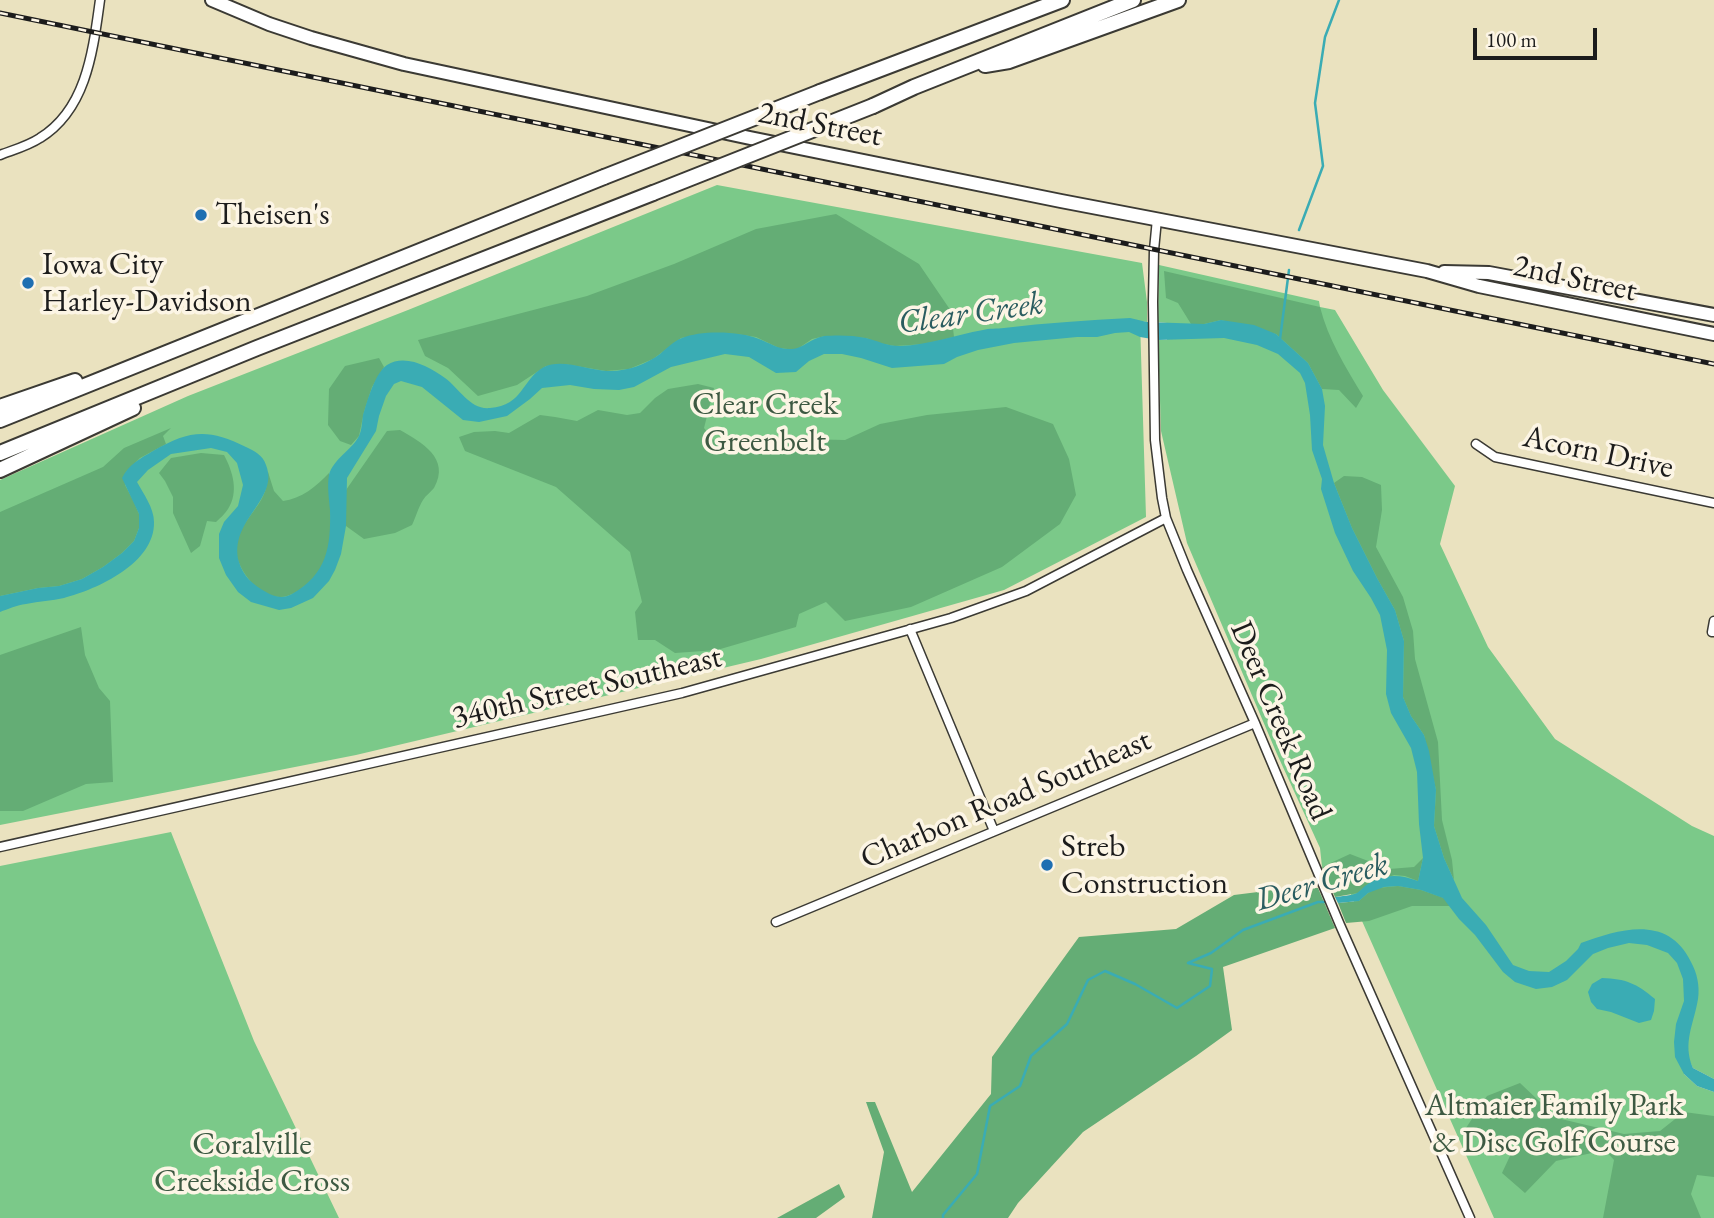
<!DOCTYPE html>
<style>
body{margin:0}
#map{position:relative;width:1714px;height:1218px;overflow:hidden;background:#eae2bf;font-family:"EB Garamond",serif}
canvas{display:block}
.scale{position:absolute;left:1473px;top:28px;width:124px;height:32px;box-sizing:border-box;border:4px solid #1c1c1c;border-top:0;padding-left:9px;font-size:21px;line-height:24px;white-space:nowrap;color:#1c1c1c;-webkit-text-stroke:5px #fcf5e5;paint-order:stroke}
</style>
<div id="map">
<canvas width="1714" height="1218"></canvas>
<div class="scale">100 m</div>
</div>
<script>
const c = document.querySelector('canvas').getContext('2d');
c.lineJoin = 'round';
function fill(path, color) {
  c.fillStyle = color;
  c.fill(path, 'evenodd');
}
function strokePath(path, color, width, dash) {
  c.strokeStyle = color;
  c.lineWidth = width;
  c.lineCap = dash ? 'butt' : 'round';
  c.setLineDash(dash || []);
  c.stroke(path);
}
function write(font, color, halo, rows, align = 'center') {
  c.font = font + ' "EB Garamond",serif';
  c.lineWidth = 7;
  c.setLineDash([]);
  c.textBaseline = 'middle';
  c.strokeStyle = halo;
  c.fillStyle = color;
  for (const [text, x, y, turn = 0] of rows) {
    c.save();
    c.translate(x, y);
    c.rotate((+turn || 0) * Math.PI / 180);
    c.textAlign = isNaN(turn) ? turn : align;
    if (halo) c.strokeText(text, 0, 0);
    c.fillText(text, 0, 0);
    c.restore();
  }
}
const green = new Path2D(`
 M717 185 1142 263 1147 302V322L1140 321 1146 517 1004 590 761 659 356 755 0 825V480L188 396 408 310Z
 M1159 265 1319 301 1320 307 1335 310 1383 390 1455 486 1440 544 1488 647 1555 739 1692 826 1714 836V1079L1693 1068 1688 1058 1684 1074 1697 1086 1714 1092V1218H1494L1362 921 1337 861 1322 867 1320 848 1277 754 1187 543 1161 431 1158 340H1167V323L1158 322Z
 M171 832 254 1041 339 1218H0V866Z`);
const forest = new Path2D(`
 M836 214 919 264 951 311 954 337 925 344 895 346 878 343 866 338 825 336 812 339 796 350 779 348 756 337 736 334 710 333 681 338 653 359 629 369 606 371 564 364 546 366 517 385 478 396 448 368 425 356 418 340 587 296 674 264 756 229Z
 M1164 271 1320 307C1328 339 1346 368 1363 396L1356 408 1339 390 1322 389 1308 363 1276 334 1221 320 1204 324H1191L1178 303 1166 298Z
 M379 358 384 367 372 387 364 412 359 436 351 445 340 441 328 425 329 389 345 366Z
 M698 384 714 388 704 428 722 450 767 441 801 439 845 440 880 424 927 415 1006 407 1053 424 1069 459 1076 495 1060 524 1002 567 911 607 845 621 826 602 799 614 796 627 717 650 675 653 655 640H638L635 612 642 602 630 552 556 487 465 451 459 437 474 432 495 431 509 433 540 415 555 417 577 421 598 410 627 415 640 413 655 398 668 389Z
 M171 428 163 436 166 444 140 458 126 472 125 485 133 500 139 514V528L134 541 122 553 103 567 82 579 59 586 38 588 0 596V512L103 467 124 448Z
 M400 430C421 442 451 458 434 488 431 492 426 495 423 500 418 508 416 517 412 525L395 533 364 539 346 526V490L387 431Z
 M201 453 224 455C233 472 239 492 228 509 225 514 220 518 216 522L207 521 200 546 191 553 173 513V497L165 481 159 473 171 458Z
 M268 472 274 491 283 501C301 499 317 486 329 473 329 496 335 545 324 565 316 577 301 592 287 596 264 603 238 573 236 551 235 525 260 511 266 488 268 484 267 477 268 472Z
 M1344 476 1362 477 1381 485 1382 510 1376 547 1403 597 1413 631 1415 659 1438 742 1442 820 1452 860 1454 880 1444 858 1434 826 1436 790 1424 735 1411 716 1403 697 1404 641 1395 610 1377 578 1352 528 1334 483Z
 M81 627 85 655 99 688 110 701 113 782 86 784 23 811H0V655Z
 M1350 854 1389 869 1414 867 1423 858 1418 881 1405 876 1394 875 1367 885 1358 893 1335 897 1322 867Z
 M1398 886 1421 890 1444 898 1450 906H1412L1369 921 1346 923 1338 903 1359 901 1368 893 1377 888Z
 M1290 888H1318L1335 928 1223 967 1232 1030 1196 1056 1083 1132 1018 1203 1008 1218H872L884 1152 866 1102H875L912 1192 991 1094 992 1057 1079 937 1176 929 1234 895Z
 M1520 1083 1557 1118 1624 1134 1660 1131 1684 1112 1714 1116V1177L1697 1175 1691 1194 1701 1218H1603L1614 1160 1605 1150 1556 1161 1525 1193 1502 1173 1517 1141 1488 1142 1464 1131 1487 1096Z
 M839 1184 845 1197 816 1218H777Z`);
const water = new Path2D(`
 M1130 318 1147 322 1204 324 1221 320 1254 325 1276 334 1308 363 1322 389 1325 406 1323 445 1334 483 1352 528 1377 578 1395 610 1404 641 1403 697 1411 716 1424 735 1429 751 1436 790 1434 826 1444 858 1462 898 1486 925 1513 965 1529 971 1549 972 1566 961 1578 949 1581 943C1620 929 1668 914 1691 962 1697 973 1700 986 1698 999 1694 1024 1682 1043 1693 1068L1714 1079V1092L1697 1086 1684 1074 1675 1057 1674 1042 1676 1024 1684 1001 1683 979 1677 963 1668 953 1647 945 1629 943 1608 948 1593 954 1567 980 1552 987 1536 989 1515 982 1503 972 1475 935 1459 919 1443 898 1421 890 1398 886 1384 887 1368 893 1359 901 1338 903 1335 897C1341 896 1351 896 1357 893 1359 892 1363 888 1365 886 1383 873 1399 874 1418 881L1423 858 1419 824 1417 772 1411 748 1391 713 1386 694 1387 650 1380 615 1371 598 1353 571 1335 533 1321 489 1322 479 1312 450 1310 415 1305 383 1300 373 1278 354 1257 345 1224 338 1158 340 1140 337 1129 332 1115 333 1097 337H1077L1014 343 978 350 957 357 944 364 892 368 861 358 842 354H824L809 361 796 372 776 373 749 357 725 354 671 367 634 387 619 390 594 389 570 385 542 388 530 399 507 416 479 422 463 420 422 387 401 381 394 384 386 396 379 416 376 431 347 478 346 526 341 554 335 570 329 581 313 598 291 608 279 610 251 602 238 592 226 575 219 558V534L224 522 238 506 243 485 237 463 227 452 211 448 171 454 148 470 137 482C143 493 154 508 154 522 155 563 98 589 64 598 52 601 39 601 26 604 17 605 8 609 0 612V596L38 588 59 586 82 579 103 567 122 553 134 541 139 528V514L122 478C128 465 141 458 153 451 189 430 208 428 246 447 254 451 263 455 266 465 280 500 228 520 239 562 243 576 253 585 266 592 274 597 283 599 292 594 327 574 331 547 330 510 329 499 327 485 329 475 333 459 352 450 359 436 362 430 362 421 363 415 367 401 375 373 387 365 405 353 430 367 445 378 460 389 470 410 490 408 524 405 521 380 544 367 561 358 589 370 607 371 625 372 645 365 660 354 666 349 674 341 682 338 701 330 740 331 759 339 770 343 779 350 792 349 802 349 811 338 824 336 836 335 853 335 866 338 878 341 887 346 900 346 929 345 955 335 983 330 989 328 997 329 1004 328 1046 323 1088 320 1130 318Z
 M1602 978C1626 979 1636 983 1655 999L1654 1011 1651 1020 1639 1023 1611 1012 1597 1009 1591 1002 1588 992 1592 984Z`);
const stream = new Path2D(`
 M1299 230 1323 166 1315 103 1325 37 1339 0
 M1280 339 1289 270
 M943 1218V1215L977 1174 990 1106 1020 1086 1031 1056 1067 1024 1088 980 1105 971 1135 984 1177 1008 1210 986 1212 969 1188 963 1211 953 1243 930 1318 902H1326`);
const minor = new Path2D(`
 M0 155C13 150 28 146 40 138 87 109 93 50 100 0
 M1157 219 1154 250 1153 302 1155 440 1162 498 1166 518 1187 570 1255 723 1340 925 1470 1218
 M1476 444 1495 457 1714 503
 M1714 621 1712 632H1714
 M910 629 994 831
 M0 847 682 693 951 618 1026 591 1166 518
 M776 922 1255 723`);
const primary = new Path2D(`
 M212 0 269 24 311 38 404 64 750 138 1061 201 1427 271 1479 286 1714 334
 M1444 272 1489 273 1714 315`);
const motorway = new Path2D(`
 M985 65 1009 61 1178 0
 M820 92 1062 0
 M873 106 914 87 1133 0
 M0 407 75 381
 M0 420 604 177
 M0 453 257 348 653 193
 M0 470 133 408`);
const rail = new Path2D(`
 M0 13 1714 364`);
const motorwayBridge = new Path2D(`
 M604 177 820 92
 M653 193 873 106`);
const markers = [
 [201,215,7,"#1f6fb2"],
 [28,283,7,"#1f6fb2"],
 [1047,865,7,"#1f6fb2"]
];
const streetNames = [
 ["2nd Street",820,125,11],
 ["2nd Street",1575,279,12],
 ["Acorn Drive",1598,453,12],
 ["340th Street Southeast",587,688,-13],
 ["Deer Creek Road",1280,721,67],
 ["Charbon Road Southeast",1006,800,-23]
];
const poiNames = [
 ["Theisen's",215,215],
 ["Iowa City",42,265],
 ["Harley-Davidson",42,302],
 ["Streb",1061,847],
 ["Construction",1061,884]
];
const parkNames = [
 ["Clear Creek",765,405],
 ["Greenbelt",765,442],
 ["Altmaier Family Park",1554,1106],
 ["& Disc Golf Course",1554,1143],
 ["Coralville",252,1145],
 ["Creekside Cross",252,1182]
];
const waterNames = [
 ["Clear Creek",971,314,-8],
 ["Deer Creek",1322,883,-16]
];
fill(green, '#7bc989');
fill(forest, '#64ad75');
fill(water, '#3aacb4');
strokePath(stream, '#3aacb4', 2.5);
strokePath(minor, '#3b3a34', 11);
strokePath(primary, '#3b3a34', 16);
strokePath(motorway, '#3b3a34', 18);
strokePath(minor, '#fff', 8);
strokePath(primary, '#fff', 12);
strokePath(motorway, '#fff', 14);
strokePath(rail, '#1c1c1c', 5);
strokePath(rail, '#fcf5e5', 2.5, [8]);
strokePath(motorwayBridge, '#3b3a34', 18, []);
strokePath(motorwayBridge, '#fff', 14);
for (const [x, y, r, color] of markers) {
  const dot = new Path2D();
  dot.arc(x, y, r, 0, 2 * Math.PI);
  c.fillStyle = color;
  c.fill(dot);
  strokePath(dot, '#fcf5e5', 2.5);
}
write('32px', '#1c1c1c', '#fcf5e5', streetNames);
write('32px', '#1c1c1c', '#fcf5e5', poiNames, 'left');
write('32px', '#3d5942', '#fcf5e5', parkNames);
write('italic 33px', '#2a5d60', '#fcf5e5', waterNames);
</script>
